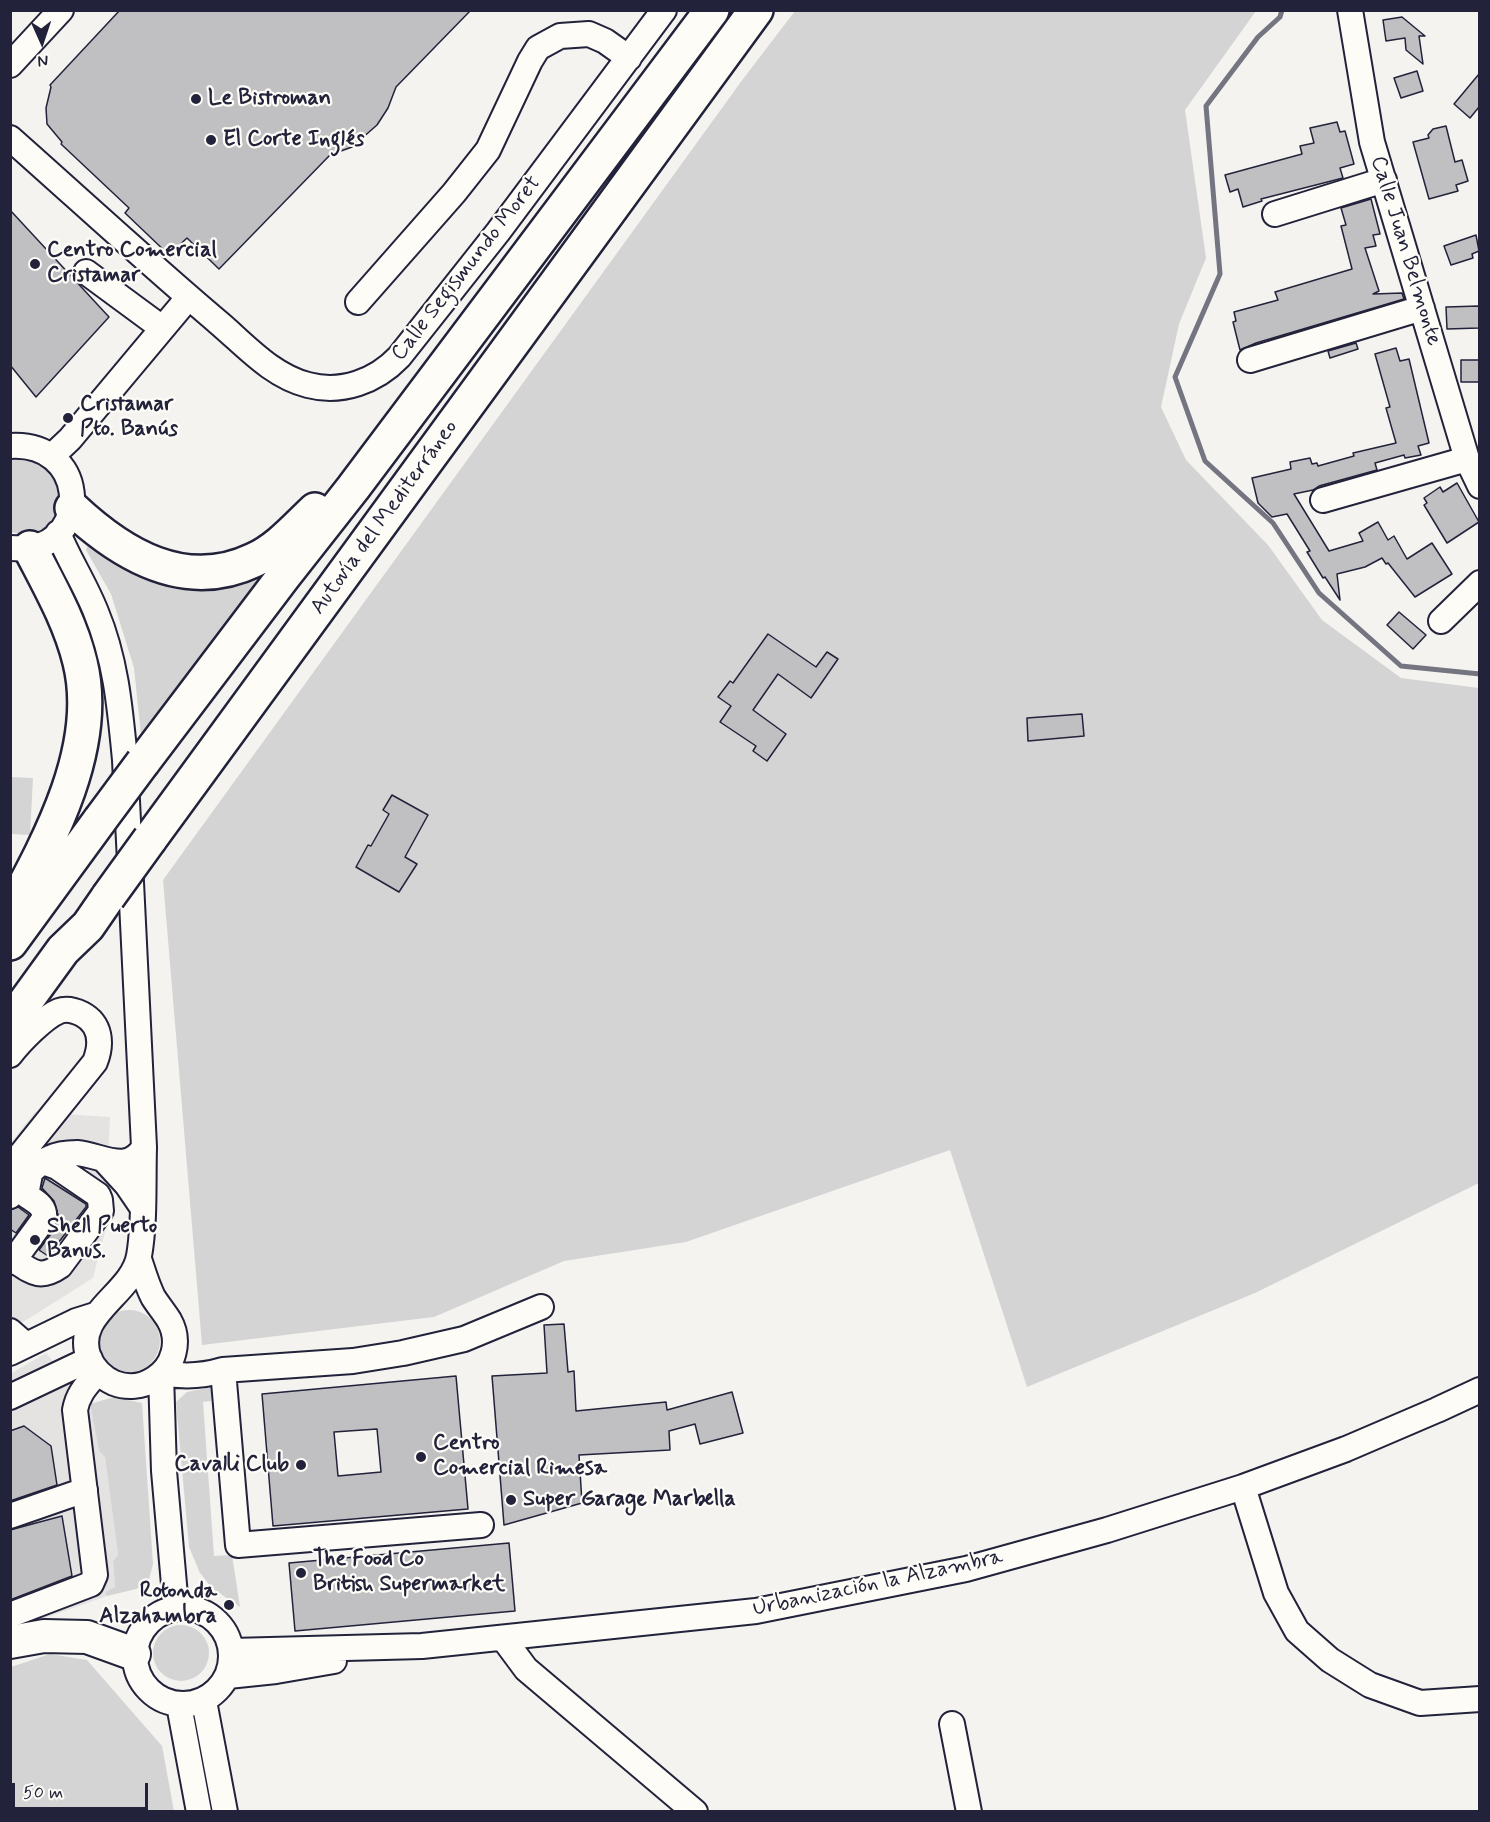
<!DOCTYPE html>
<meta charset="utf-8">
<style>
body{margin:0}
#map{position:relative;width:1490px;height:1822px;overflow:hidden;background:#f4f3ef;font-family:Mynerve,sans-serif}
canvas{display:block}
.frame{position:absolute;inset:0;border:12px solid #22223b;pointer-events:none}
.north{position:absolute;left:12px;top:12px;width:60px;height:60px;-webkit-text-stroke:4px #fdfcf7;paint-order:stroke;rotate:177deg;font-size:16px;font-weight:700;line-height:24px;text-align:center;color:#22223b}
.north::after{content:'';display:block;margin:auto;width:21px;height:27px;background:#22223b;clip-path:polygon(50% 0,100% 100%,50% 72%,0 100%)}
.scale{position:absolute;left:12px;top:1783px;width:136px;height:27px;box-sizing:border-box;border:3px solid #22223b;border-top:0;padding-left:8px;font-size:18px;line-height:21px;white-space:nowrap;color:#22223b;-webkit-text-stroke:4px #fdfcf7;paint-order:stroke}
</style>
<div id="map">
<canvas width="1490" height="1822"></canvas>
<div class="frame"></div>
<div class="north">N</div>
<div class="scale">50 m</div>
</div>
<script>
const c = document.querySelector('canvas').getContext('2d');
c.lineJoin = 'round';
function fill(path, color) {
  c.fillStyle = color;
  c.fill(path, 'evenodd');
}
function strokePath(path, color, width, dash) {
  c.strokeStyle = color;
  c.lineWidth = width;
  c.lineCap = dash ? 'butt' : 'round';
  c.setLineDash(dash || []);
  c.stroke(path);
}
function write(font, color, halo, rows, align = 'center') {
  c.font = font + ' Mynerve,sans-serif';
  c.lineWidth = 4.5;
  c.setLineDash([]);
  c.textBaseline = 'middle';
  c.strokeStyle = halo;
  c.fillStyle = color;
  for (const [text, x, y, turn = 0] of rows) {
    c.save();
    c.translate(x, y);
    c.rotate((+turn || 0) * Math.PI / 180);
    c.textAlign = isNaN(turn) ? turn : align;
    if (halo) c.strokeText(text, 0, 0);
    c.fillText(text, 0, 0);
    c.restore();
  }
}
const built = new Path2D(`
 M35 1112 110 1117 105 1232 93 1278 28 1319 11 1328V1143Z
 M46 1353 90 1404 99 1451 105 1456 118 1555 113 1561 115 1587 105 1592 107 1596 11 1630 10 1374Z`);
const green = new Path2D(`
 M795 11H1256L1185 110 1206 258 1179 324 1161 407 1186 460 1268 545 1322 620 1401 678 1479 688V1183L1255 1293 1027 1387 950 1150 686 1242 564 1261 434 1317 202 1345 163 880 743 79Z
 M20 458C81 464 69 546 11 532V460Z
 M90 539 139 567 273 562 141 735 134 668 111 594 86 550Z
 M11 777 33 778 30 835 11 834Z
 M98 1341a31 31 0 1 1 62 0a31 31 0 1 1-62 0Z
 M211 1387V1401L203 1402 214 1556 232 1555 240 1607 212 1588 200 1573 189 1547 176 1402 187 1392Z
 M114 1397 142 1403 153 1564 148 1583 136 1589 107 1596 105 1592 115 1587 113 1561 118 1555 105 1457 99 1451 90 1404Z
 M153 1653a28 28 0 1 1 56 0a28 28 0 1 1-56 0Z
 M50 1654 87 1660 162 1746 174 1811H11V1667Z`);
const stream = new Path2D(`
 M1282 10 1280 17 1258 37 1206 106 1220 274 1175 377 1205 461 1273 523 1319 593 1401 666 1480 674`);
const building = new Path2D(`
 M120 10H471L396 87 388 108 377 125 352 147 330 155 219 269 187 238 169 255 125 213 129 208 61 144 62 142 47 124 46 108 51 87 50 85Z
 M1402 17 1425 36H1419L1423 64 1406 50 1405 38 1386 41 1383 20Z
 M1417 71 1423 91 1401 98 1394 78Z
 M1479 74V107L1470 118 1454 104Z
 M1337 122 1340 132 1345 131 1354 164 1340 168 1343 178 1261 199 1262 201 1243 207 1238 189 1230 192 1225 175 1302 154 1300 146 1314 143 1310 128Z
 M1446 126 1455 162 1462 160 1468 181 1456 185 1458 191 1429 199 1413 142 1429 138 1428 135 1433 129Z
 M1371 199 1380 234 1373 235 1376 246 1365 248 1379 291 1373 294 1402 293 1404 299 1256 343 1240 350 1233 322 1236 321 1234 312 1278 300 1275 292 1352 269 1341 226 1346 225 1341 208Z
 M10 210 109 317 36 397 10 365Z
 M1476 235 1479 251 1472 254 1473 258 1451 265 1444 246Z
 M1479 306V328L1447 329 1446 307Z
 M1356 343 1358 349 1330 358 1328 351Z
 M1396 348 1400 361 1409 359 1429 443 1418 446 1421 455 1405 458 1404 455 1375 463 1377 470 1319 486 1313 490 1294 494 1329 551 1363 541 1359 533 1378 522 1388 540 1394 536 1407 559 1432 543 1452 574 1415 597 1388 563 1386 564 1382 558 1365 567 1337 574 1340 600 1325 577 1323 578 1307 552 1310 551 1287 514 1272 517 1258 503 1252 478 1291 469 1290 462 1310 458 1312 464 1317 463 1318 466 1354 456 1353 453 1396 443 1386 408 1390 407 1375 354Z
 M1461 360H1479V382H1461Z
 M1457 483 1479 522 1447 543 1424 505 1427 503 1424 498 1440 487 1443 492Z
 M1399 612 1426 635 1413 649 1387 625Z
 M768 634 816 667 827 652 838 659 811 698 778 674 753 710 786 734 767 761 753 751 756 746 720 722 731 706 718 697 730 681 733 683Z
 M1082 714 1084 736 1028 741 1027 718Z
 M392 795 428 815 405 857 417 864 399 892 356 867 368 845 371 846 389 814 383 810Z
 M45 1178 86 1204V1207L48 1256 39 1250 56 1227 58 1215 54 1201 42 1188Z
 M18 1207 29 1215 16 1233 10 1229V1210Z
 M564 1324 568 1372 574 1371 576 1411 666 1402 667 1410 732 1392 743 1433 700 1444 695 1424 669 1431 670 1450 579 1455 582 1503 504 1525 492 1376 547 1373 544 1325Z
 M456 1376 468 1509 273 1526 262 1394ZM377 1429 381 1472 338 1476 334 1432Z
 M24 1426 51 1446 57 1485 10 1501V1431Z
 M62 1516 72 1576 10 1600V1530Z
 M509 1543 515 1611 295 1631 289 1563Z`);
const minor = new Path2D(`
 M1350 10 1372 142 1467 459 1480 486
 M10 65 61 10
 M10 138C80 200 148 263 219 323 246 346 272 376 308 385 342 394 376 381 399 357L498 232 664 10
 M1275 214 1384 180
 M86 272 162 328
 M358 302 454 193 488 150 530 61 538 48 560 36 589 34 605 41 629 58
 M1250 360 1422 308
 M10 446C86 441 92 540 29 548 23 549 16 548 10 548
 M52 456 70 439 188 298
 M1323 500 1467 459
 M58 533C69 560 85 584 96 612 116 660 120 708 125 760L144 1147C143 1181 145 1223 139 1256 132 1295 72 1314 89 1358 94 1369 103 1378 114 1383 127 1388 142 1387 154 1379 174 1367 181 1341 169 1320 164 1312 158 1305 153 1297 147 1285 143 1271 139 1259
 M1441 621 1480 583
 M10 1055C20 1042 44 1017 59 1011 67 1008 74 1010 82 1014 101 1024 102 1044 95 1062L10 1168
 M105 1161 127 1185 142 1207
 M10 1196C22 1183 34 1164 50 1158 58 1154 68 1153 77 1153 101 1155 128 1175 144 1147
 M14 1260C32 1272 40 1280 60 1266L101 1211 100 1200 98 1195 57 1167 43 1162
 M10 1262 14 1260 44 1219C46 1206 36 1202 26 1195L30 1174
 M10 1331 26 1345
 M10 1353 76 1321 95 1315
 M163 1373C183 1377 203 1376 223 1370
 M161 1374 164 1471 176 1607
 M10 1397 90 1359
 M1243 1487 1276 1593 1297 1631 1330 1660 1370 1685 1420 1703 1480 1699
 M10 1516 85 1490
 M481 1525 238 1545 223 1370 353 1361 403 1353 464 1339 541 1307
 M135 1656a48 48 0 1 1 96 0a48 48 0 1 1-96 0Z
 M10 1615 91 1584 95 1575 75 1410C78 1393 87 1385 98 1372
 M503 1638 526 1669 695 1812
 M232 1651 422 1646 756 1611 966 1569 1107 1530 1243 1487 1346 1449 1437 1410 1480 1390
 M228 1676 276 1671 334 1661
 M204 1701 225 1812
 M179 1705 199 1812
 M952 1724 969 1812`);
const major = new Path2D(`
 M10 1642 44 1636 87 1637 134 1654`);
const highway = new Path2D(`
 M72 508C122 555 185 593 254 560 278 549 296 528 315 510
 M143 762 283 577 353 488 712 10
 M150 839 756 10
 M10 913C49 841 101 747 80 662 70 621 49 585 30 548
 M10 943 100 820
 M10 1023 63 950 88 926 108 897`);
const highwayBridge = new Path2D(`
 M100 820 143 762
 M108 897 150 839`);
const markers = [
 [196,99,6,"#22223b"],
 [211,140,6,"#22223b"],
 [35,264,6,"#22223b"],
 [68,418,6,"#22223b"],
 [35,1240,6,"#22223b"],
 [421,1457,6,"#22223b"],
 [301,1465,6,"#22223b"],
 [511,1500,6,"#22223b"],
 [301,1573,6,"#22223b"],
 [229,1605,6,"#22223b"]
];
const poiNames = [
 ["Le Bistroman",208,99],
 ["El Corte Inglés",223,140],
 ["Centro Comercial",47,251],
 ["Cristamar",47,276],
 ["Cristamar",80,405],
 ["Pto. Banús",80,430],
 ["Shell Puerto",47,1227],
 ["Banus.",47,1252],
 ["Centro",433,1444],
 ["Comercial Rimesa",433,1469],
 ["Cavalli Club",289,1465,"right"],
 ["Super Garage Marbella",523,1500],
 ["The Food Co",313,1560],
 ["British Supermarket",313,1585],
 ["Rotonda",217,1592,"right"],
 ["Alzahambra",217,1617,"right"]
];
const streetNames = [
 ["Calle Juan Belmonte",1405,251,73],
 ["Calle Segismundo Moret",467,269,-52],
 ["Autovía del Mediterráneo",385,518,-54],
 ["Urbanización la Alzambra",878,1584,-12]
];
fill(built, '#e4e3e2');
fill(green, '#d5d4d5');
strokePath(stream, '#757582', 5);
fill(building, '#c0bfc2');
strokePath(building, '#22223b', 1.5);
strokePath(minor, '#22223b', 28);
strokePath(major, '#22223b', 36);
strokePath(highway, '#22223b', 38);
strokePath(minor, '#fdfcf7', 24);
strokePath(major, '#fdfcf7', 32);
strokePath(highway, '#fdfcf7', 33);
strokePath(highwayBridge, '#22223b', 38, []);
strokePath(highwayBridge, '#fdfcf7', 33);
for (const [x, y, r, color] of markers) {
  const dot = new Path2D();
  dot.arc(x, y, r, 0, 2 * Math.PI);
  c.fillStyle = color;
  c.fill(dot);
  strokePath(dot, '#fdfcf7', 2);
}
write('bold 22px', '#22223b', '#fdfcf7', poiNames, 'left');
write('22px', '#22223b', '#fdfcf7', streetNames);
</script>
